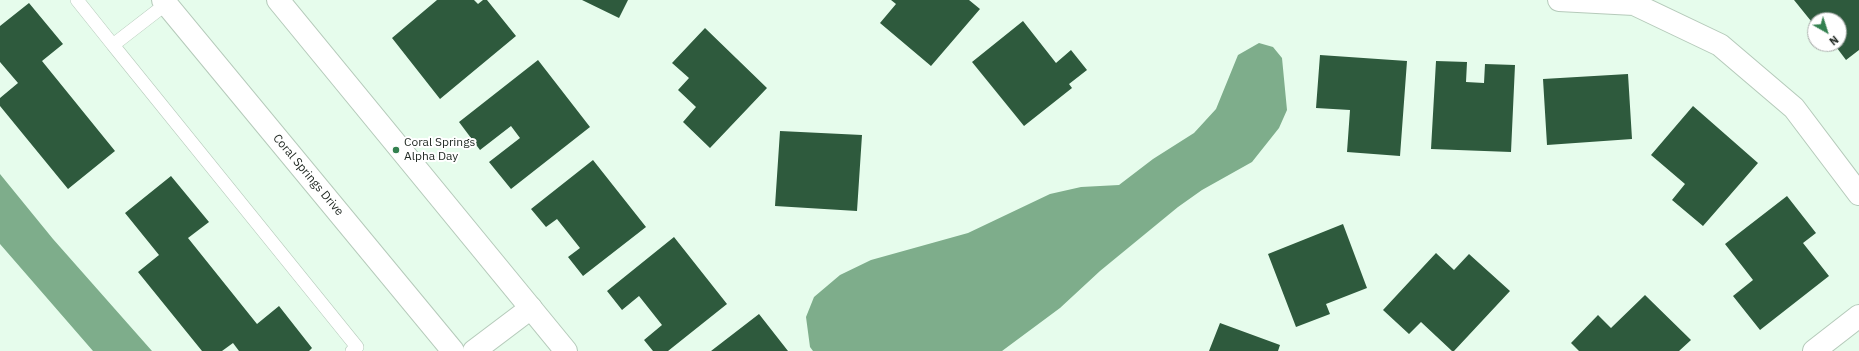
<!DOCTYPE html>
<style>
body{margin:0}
#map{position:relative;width:1859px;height:351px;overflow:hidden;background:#e6fcec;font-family:"IBM Plex Sans",sans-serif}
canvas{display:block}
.north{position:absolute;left:1807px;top:12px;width:40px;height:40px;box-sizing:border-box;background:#fff;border:1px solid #a7aaa8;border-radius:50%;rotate:141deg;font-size:11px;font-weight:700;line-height:16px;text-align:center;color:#232b25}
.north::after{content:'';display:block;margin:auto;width:14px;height:18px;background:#33804f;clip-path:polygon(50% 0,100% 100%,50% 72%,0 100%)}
</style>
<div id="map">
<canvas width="1859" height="351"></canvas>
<div class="north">N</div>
</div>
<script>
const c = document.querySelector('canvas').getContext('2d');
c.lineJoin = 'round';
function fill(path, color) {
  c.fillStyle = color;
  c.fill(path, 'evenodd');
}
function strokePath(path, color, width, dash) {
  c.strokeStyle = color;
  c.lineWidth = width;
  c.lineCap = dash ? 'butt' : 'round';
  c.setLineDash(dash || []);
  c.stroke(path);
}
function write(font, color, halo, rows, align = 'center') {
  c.font = font + ' "IBM Plex Sans",sans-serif';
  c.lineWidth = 4;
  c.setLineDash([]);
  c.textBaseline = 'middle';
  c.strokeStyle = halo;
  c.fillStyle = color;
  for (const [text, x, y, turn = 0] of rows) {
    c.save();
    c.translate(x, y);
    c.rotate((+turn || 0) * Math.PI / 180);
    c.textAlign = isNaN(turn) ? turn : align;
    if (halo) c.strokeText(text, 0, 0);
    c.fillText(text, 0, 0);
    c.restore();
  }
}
const water = new Path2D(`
 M1259 43 1273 47 1282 58 1287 110 1279 128 1252 162 1202 190 1178 207 1100 271 1060 308 1002 351H813L810 347 806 317 814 297 840 275 871 260 968 233 1050 194 1081 187 1119 185 1153 159 1194 133 1216 109 1238 55Z
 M0 174 53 239 152 351H93L0 244Z`);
const building = new Path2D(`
 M437 0H474L478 4 483 0H487L516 36 440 99 392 38Z
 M582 0H628L619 18Z
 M891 0H969L980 9 931 66 880 23 896 4Z
 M1794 0H1859V50L1846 60 1834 44H1839V32L1840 30 1839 20H1832L1828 15 1822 20H1815V26Z
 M29 3 63 44 42 61 115 151 68 189 0 106V98L18 83 0 62V26Z
 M1023 21 1056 63 1071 50 1087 70 1069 84 1072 88 1024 126 972 62Z
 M705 28 767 88 710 148 683 122 696 107 678 90 689 78 672 63Z
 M1320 55 1407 61 1400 156 1347 152 1350 110 1316 108Z
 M538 60 590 127 511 189 489 162 520 138 511 126 480 150 459 122Z
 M1436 61 1467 62 1466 82 1484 83 1485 64 1515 65 1511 152 1431 149Z
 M1628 74 1632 139 1547 145 1543 79Z
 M1693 106 1758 163 1703 226 1672 200 1685 184 1651 155Z
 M780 131 862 135 857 211 775 206Z
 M593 160 646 227 583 276 568 257 580 248 557 219 546 227 531 209Z
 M171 176 209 222 188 238 257 324 279 306 312 348 309 351H239L233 343 222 351H202L138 272 159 255 125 213Z
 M1787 196 1816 233 1803 243 1829 276 1760 330 1733 296 1753 280 1725 244Z
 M1343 224 1367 288 1326 304 1330 314 1296 327 1268 254Z
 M674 237 727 304 668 351H653L644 340 662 325 639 296 622 310 607 291Z
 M1436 253 1454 270 1469 254 1510 291 1454 351H1452L1421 322 1409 334 1383 310Z
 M1645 295 1691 340 1679 351H1579L1571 343 1598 315 1611 328Z
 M759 314 788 351H711Z
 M1220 323 1280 345 1278 351H1209Z`);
const lane = new Path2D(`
 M77 0 113 45 166 4
 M113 45 357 347 352 351`);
const street = new Path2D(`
 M1559 0 1634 4 1720 45 1794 108 1859 194
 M474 351 531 308
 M1814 351 1859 316`);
const secondary = new Path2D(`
 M163 0 453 351
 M278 0 566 351`);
const markers = [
 [396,150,4,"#33804f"]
];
const poiNames = [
 ["Coral Springs",404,143],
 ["Alpha Day",404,157]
];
const streetNames = [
 ["Coral Springs Drive",308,175,50]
];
fill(water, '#7ead8b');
fill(building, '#2e5a3d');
strokePath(lane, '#b5caba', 14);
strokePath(street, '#b5caba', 24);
strokePath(secondary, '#b5caba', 24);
strokePath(lane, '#fff', 13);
strokePath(street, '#fff', 22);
strokePath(secondary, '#fff', 22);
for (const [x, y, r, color] of markers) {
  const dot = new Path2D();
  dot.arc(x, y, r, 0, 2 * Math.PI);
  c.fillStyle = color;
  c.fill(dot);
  strokePath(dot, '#fff', 1.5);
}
write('12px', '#232b25', '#fff', poiNames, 'left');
write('12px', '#232b25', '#fff', streetNames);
</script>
